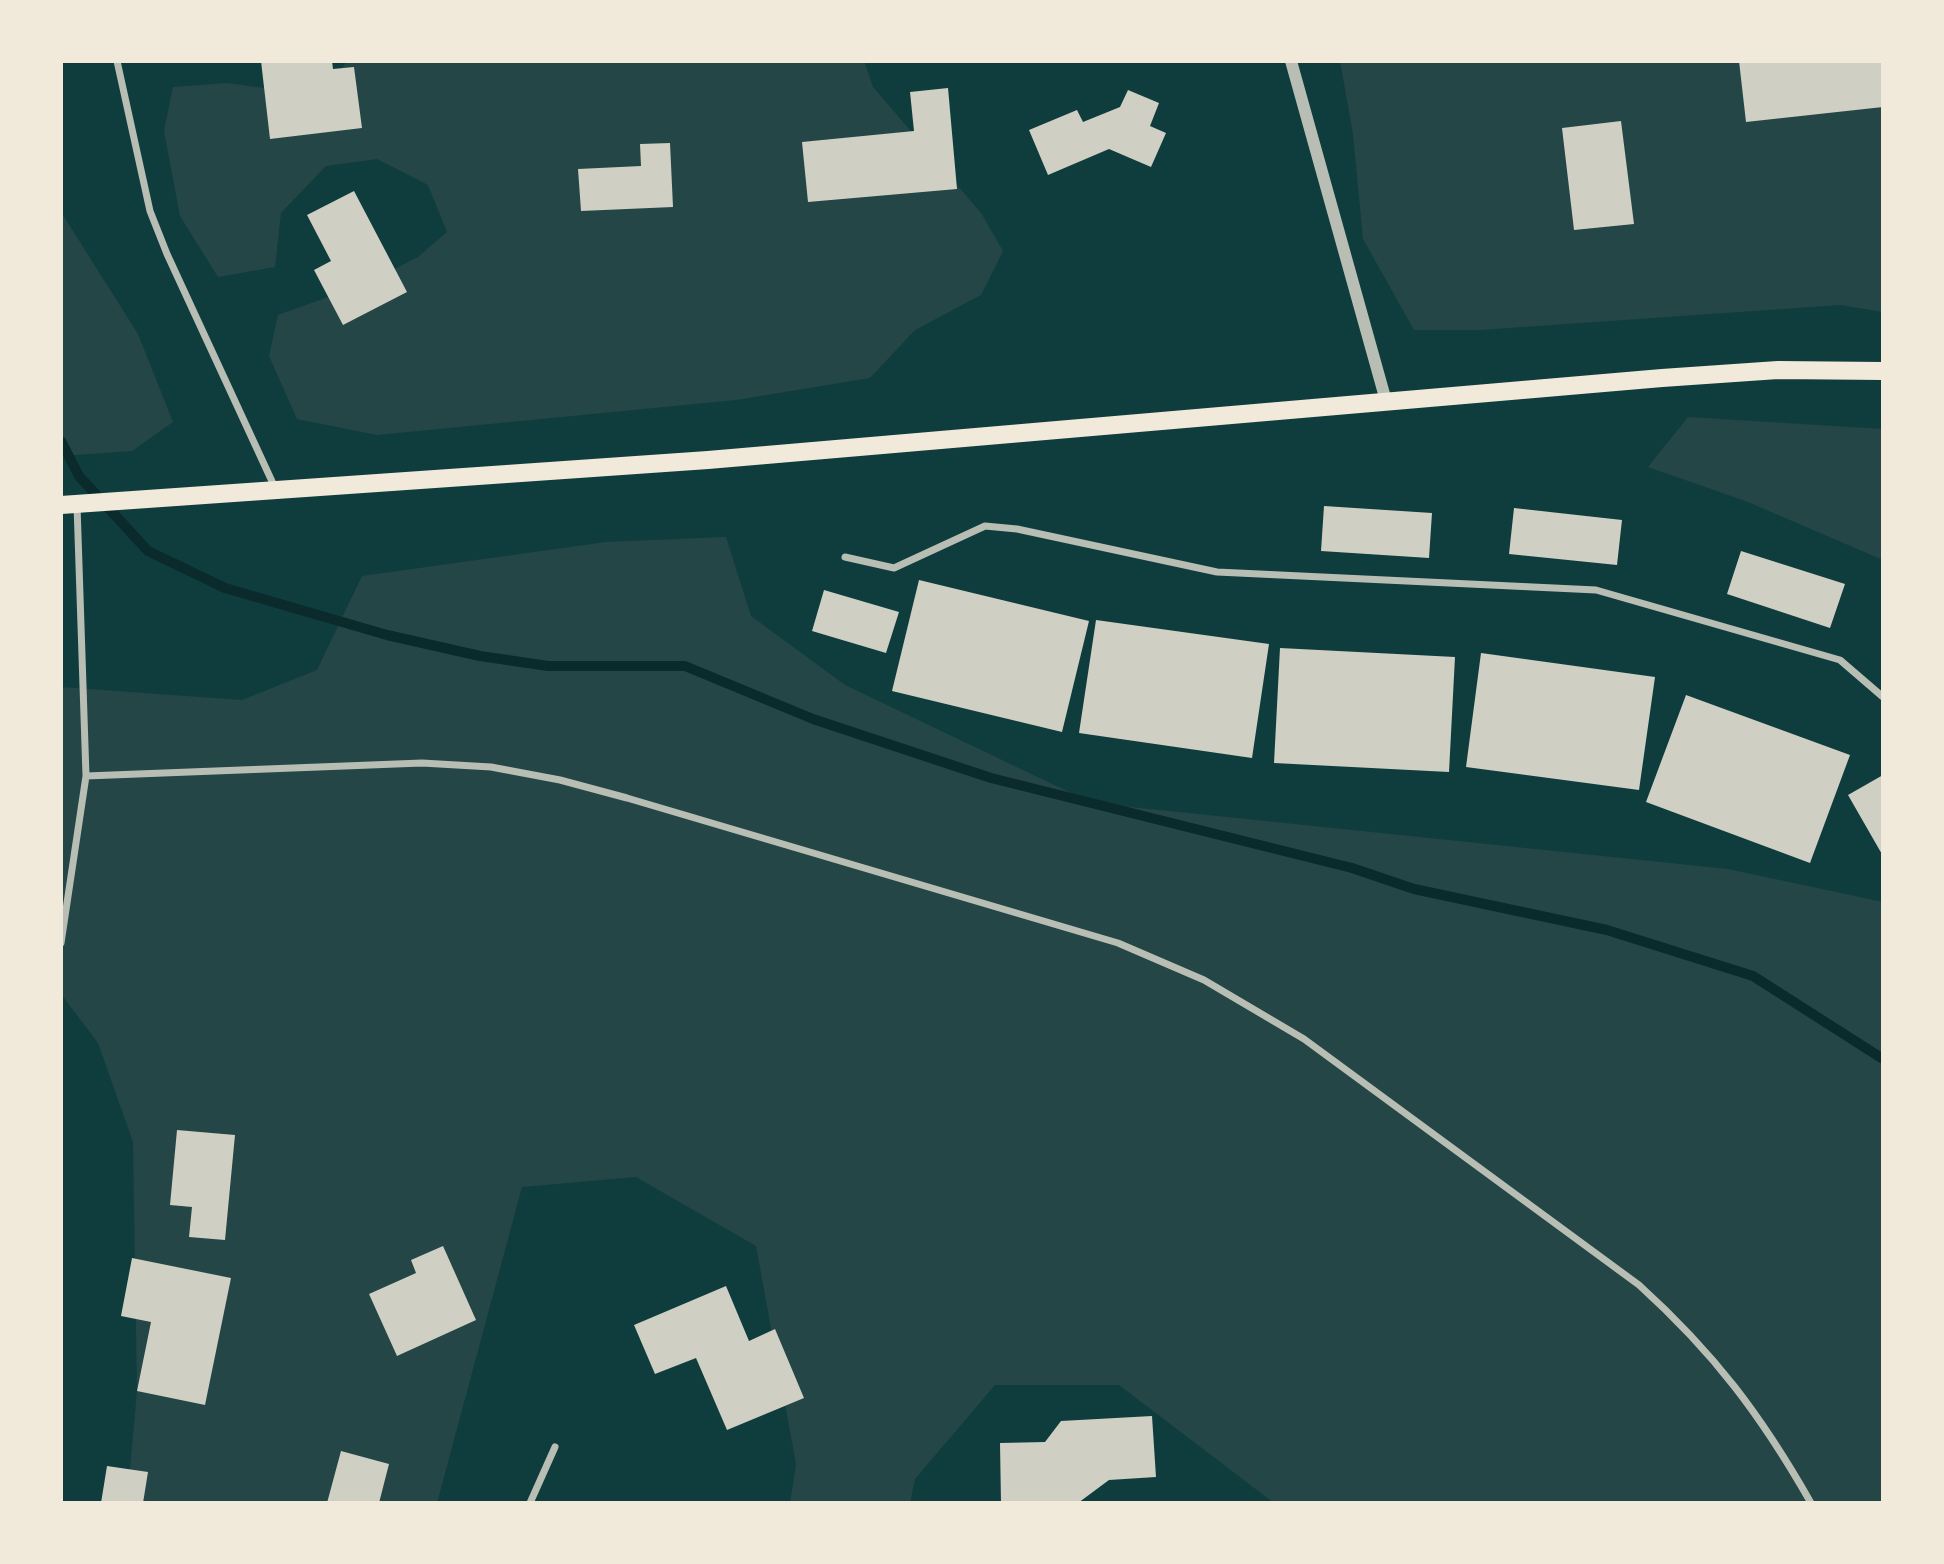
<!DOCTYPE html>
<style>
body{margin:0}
#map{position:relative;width:1944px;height:1564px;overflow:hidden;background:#0f3d3e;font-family:Commissioner,sans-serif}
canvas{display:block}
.frame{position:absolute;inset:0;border:63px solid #f1e9da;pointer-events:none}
</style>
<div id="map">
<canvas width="1944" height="1564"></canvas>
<div class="frame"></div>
</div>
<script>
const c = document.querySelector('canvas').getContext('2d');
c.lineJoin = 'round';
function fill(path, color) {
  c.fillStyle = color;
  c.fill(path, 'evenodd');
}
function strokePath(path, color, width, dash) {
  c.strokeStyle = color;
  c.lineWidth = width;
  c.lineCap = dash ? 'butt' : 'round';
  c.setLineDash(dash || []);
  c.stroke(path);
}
const green = new Path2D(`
 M347 61H864L873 87 981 213 1003 251 981 295 915 330 870 378 736 400 377 435 297 419 269 356 278 315 367 283 418 257 447 232 428 185 377 159 326 166 281 213 275 267 218 277 180 216 164 131 173 87 227 83 323 96Z
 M1340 61H1883V312L1840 305 1480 330H1414L1363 239 1353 134Z
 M61 212 138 334 173 422 132 451 61 456Z
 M1688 417 1883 429V560L1748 502 1648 467Z
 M726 537 751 616 845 685 1092 803 1728 869 1883 902V1503H1274L1119 1385H995L915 1479 910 1503H790L796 1464 756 1246 636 1177 522 1187 437 1503H127L137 1391 133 1142 98 1043 61 994V687L242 700 317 670 362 576 606 542Z`);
const stream = new Path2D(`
 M61 441 79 476 148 551 225 588 387 635 480 656 548 666H685L813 719 991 778 1352 868 1414 889 1607 930 1753 976 1883 1059`);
const building = new Path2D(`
 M261 61H332L333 69 354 67 362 128 270 139Z
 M1739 61H1883V107L1746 122Z
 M948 88 957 189 808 202 802 142 914 131 910 92Z
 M1128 90 1159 103 1150 126 1166 133 1151 167 1109 149 1048 175 1029 130 1077 110 1083 122 1120 107Z
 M1621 121 1634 224 1574 230 1562 128Z
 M670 143 673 207 581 211 578 169 641 166 640 144Z
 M354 191 407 292 343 325 314 270 331 261 307 215Z
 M1324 506 1432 513 1429 558 1321 551Z
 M1514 508 1622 520 1617 565 1509 554Z
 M1741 551 1845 584 1830 628 1727 594Z
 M919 580 1089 621 1062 732 892 691Z
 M824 590 899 612 886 653 812 631Z
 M1096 620 1269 644 1252 758 1079 733Z
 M1280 648 1455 657 1449 772 1274 763Z
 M1481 653 1655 677 1639 790 1466 767Z
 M1686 695 1850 755 1810 863 1646 802Z
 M1883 775V856L1848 795Z
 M177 1130 235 1135 225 1240 189 1237 192 1207 170 1205Z
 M443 1246 476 1320 397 1356 369 1294 416 1273 411 1260Z
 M132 1258 231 1278 205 1405 137 1391 151 1322 121 1316Z
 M726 1286 749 1341 775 1329 804 1398 727 1430 696 1358 655 1374 634 1325Z
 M1152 1416 1156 1477 1109 1480 1078 1503H1001L1000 1443 1045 1442 1061 1421Z
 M341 1451 389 1464 379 1503H327Z
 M107 1466 148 1472 143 1503H101Z`);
const minor = new Path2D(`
 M117 61 150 211 167 254 276 490
 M845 557 894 568 985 526 1017 529 1217 572 1596 590 1840 660 1883 697
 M86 776 422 763 491 767 560 780 627 798 1118 943 1204 980 1304 1039 1639 1285C1714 1353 1761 1415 1811 1503
 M61 943 86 776 77 505
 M530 1503 555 1447`);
const tertiary = new Path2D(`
 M1291 61 1386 401`);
const primary = new Path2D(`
 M61 505 708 460 1662 378 1778 370 1883 371`);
fill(green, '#244646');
strokePath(stream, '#0a2a2b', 10);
fill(building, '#cfcfc3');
strokePath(minor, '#b8beb3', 7);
strokePath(tertiary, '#b8beb3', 12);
strokePath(primary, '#f1e9da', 18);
</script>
